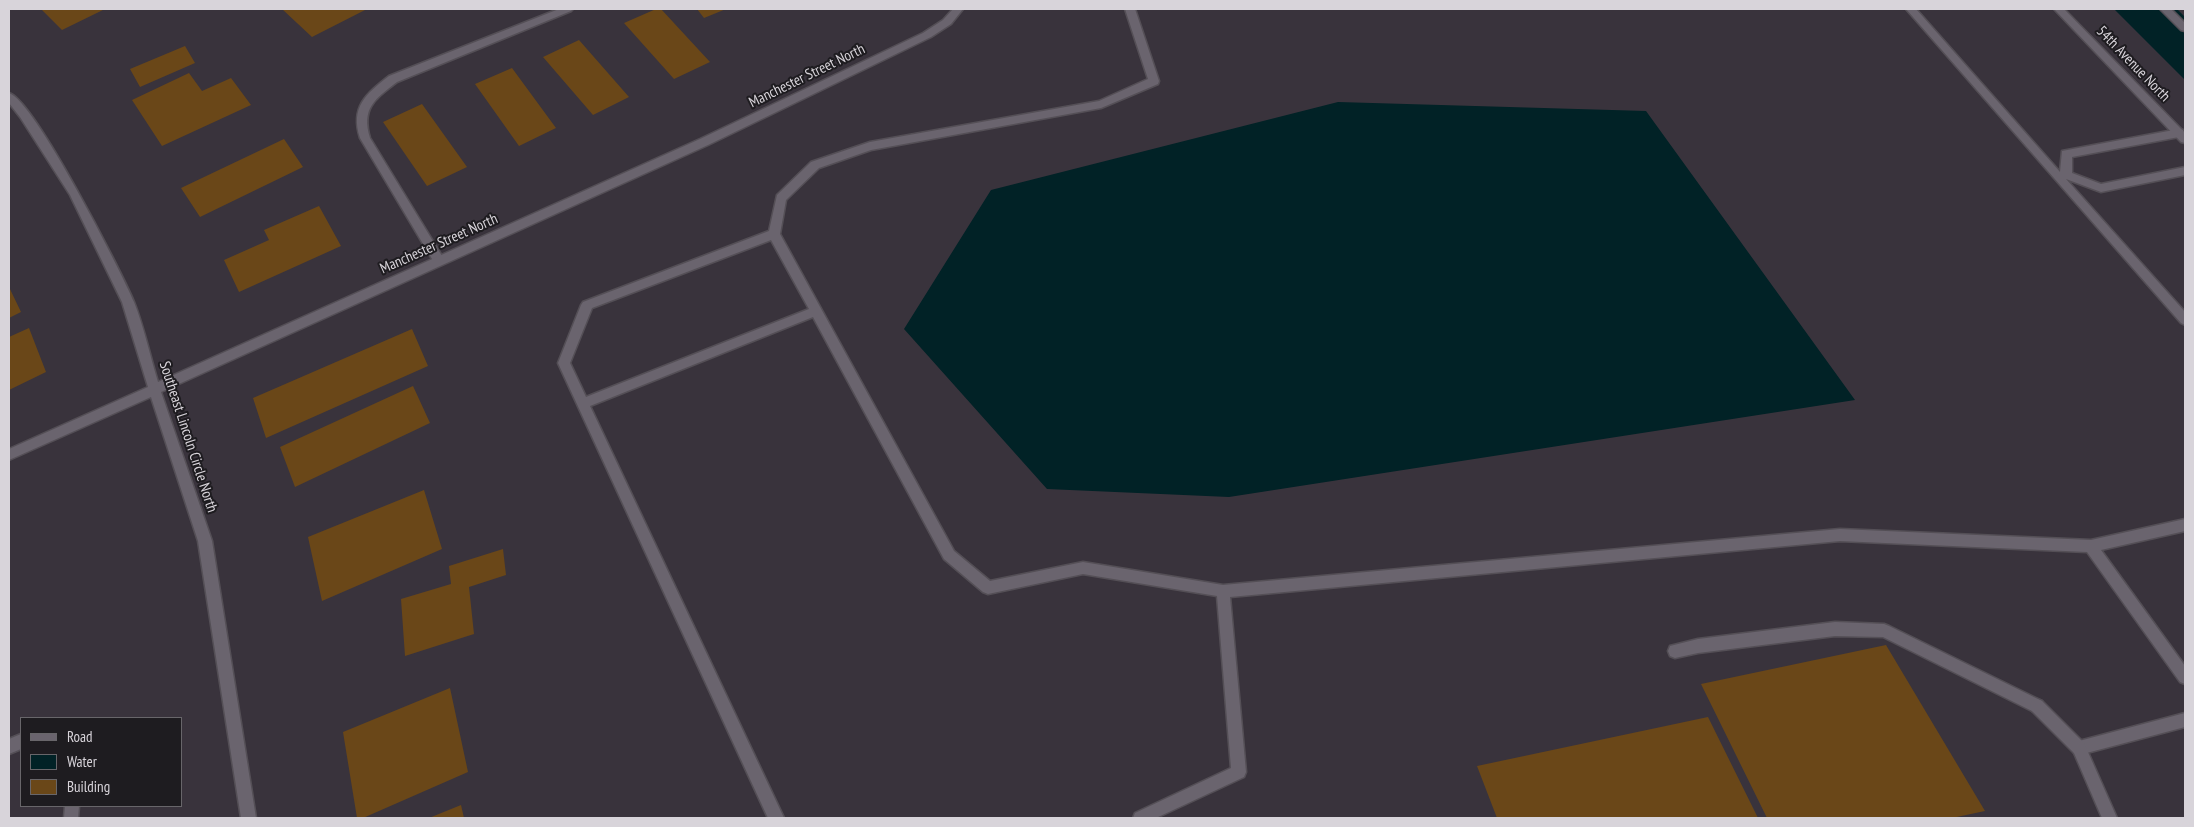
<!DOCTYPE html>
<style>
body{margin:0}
#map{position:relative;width:2194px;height:827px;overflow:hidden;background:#39333c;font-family:"PT Sans Narrow",sans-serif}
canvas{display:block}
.frame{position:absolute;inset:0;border:10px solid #d8d4da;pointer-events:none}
.legend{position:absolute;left:20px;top:717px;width:162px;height:90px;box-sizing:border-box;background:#1e1c20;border:1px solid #68666a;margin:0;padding:6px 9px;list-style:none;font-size:15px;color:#d8d4da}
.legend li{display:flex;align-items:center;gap:10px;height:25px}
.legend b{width:25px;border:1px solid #68666a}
</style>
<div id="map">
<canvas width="2194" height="827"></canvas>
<div class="frame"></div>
<ul class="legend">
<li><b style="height:6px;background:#6a646e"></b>Road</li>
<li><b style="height:14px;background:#012226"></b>Water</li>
<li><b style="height:14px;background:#6a4718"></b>Building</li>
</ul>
</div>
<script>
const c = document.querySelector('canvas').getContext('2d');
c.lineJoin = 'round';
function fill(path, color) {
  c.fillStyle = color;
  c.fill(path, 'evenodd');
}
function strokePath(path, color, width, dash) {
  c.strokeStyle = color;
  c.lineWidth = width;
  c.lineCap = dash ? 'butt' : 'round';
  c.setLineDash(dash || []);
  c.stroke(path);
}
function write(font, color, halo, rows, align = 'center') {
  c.font = font + ' "PT Sans Narrow",sans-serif';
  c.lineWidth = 4;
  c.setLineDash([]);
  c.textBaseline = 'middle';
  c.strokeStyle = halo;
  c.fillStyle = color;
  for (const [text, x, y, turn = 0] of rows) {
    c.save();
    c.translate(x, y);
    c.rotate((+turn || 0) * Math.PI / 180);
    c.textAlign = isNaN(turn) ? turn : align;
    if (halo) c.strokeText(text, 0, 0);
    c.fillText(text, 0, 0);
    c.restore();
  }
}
const water = new Path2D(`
 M2114 9H2177L2185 17V80Z
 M1338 102 1646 111 1855 400 1229 497 1047 489 904 329 991 190Z`);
const building = new Path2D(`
 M41 9H105L62 30Z
 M282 9H367L312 37Z
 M656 9H661L710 62 674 79 624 23Z
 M697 9H726L704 18Z
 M579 40 629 97 593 115 543 57Z
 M185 46 195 63 140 87 130 69Z
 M512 68 556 128 519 146 475 84Z
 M189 73 202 91 231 78 251 105 162 146 132 100Z
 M422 104 467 167 427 186 383 122Z
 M284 139 303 167 200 217 181 188Z
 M319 206 341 246 239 292 224 260 269 240 264 230Z
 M9 287 21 312 9 318Z
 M29 328 46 372 9 390V337Z
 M412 329 428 366 266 438 253 398Z
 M413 386 430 423 295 487 280 447Z
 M424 490 442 549 322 601 308 537Z
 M503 549 506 575 469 587 474 634 405 656 401 599 451 584 449 566Z
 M1886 645 1985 811 1952 818H1767L1701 684Z
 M450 688 468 772 363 818H357L343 732Z
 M1708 717 1758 818H1497L1477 766Z
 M461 805 464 818H429Z`);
const service = new Path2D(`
 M559 9H573L571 11 397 82C375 99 361 108 370 138L445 261 439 265 435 264 360 138C350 107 366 94 389 76Z
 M1125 9H1135L1159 81 1158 84 1101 108 871 150 819 168 786 200 780 234 954 551 990 581 1083 562 1223 585 1840 529 2091 540 2185 519V531L2101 550 2185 666V684L2180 682 2087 552 1840 541 1230 597 1246 772 1244 777 1156 818H1133L1135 813 1231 768 1217 596 1083 574 988 594 983 592 944 559 813 317 590 406 784 818H768L558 363 581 305 583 302 769 231 777 195 811 162 870 142 1099 101 1148 79ZM771 240 809 309 586 397 570 363 592 308Z
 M1906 9H1916L2060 172 2062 151 2179 129 2183 130 2184 133 2183 136 2179 137 2072 157V173L2101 184 2185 167V175L2101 192 2066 179 2185 312V325L2181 323Z
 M2160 9H2171L2185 23V31L2181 30Z
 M1835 622 1884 624 1889 626 2042 701 2044 706 2042 711 2037 713 2032 711 1883 637 1835 636 1698 653 1675 658 1670 656 1668 651 1670 646 1698 639Z
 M2185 713V727L2079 755 2074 753 2072 748 2074 743 2079 741Z
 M21 734V749L9 754V739Z
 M65 806H79L78 818H64Z`);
const minor = new Path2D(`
 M953 9H963L951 24 931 37 708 145 161 392 212 541 256 818H241L198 541 151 397 9 460V449L148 387 122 302 70 195 20 117 9 103V93C34 100 121 271 134 302 144 327 150 356 158 382L700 139 923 33 943 20Z
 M2037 699 2042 701 2084 743 2117 818H2102L2074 753 2032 711 2030 706 2032 701Z`);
const tertiary = new Path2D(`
 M2054 9H2064L2185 133V143L2181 142Z`);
const streetNames = [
 ["54th Avenue North",2133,64,46],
 ["Manchester Street North",807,76,-26],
 ["Manchester Street North",439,244,-24],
 ["Southeast Lincoln Circle North",188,437,72]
];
fill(water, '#012226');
fill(building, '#6a4718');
strokePath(service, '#544f56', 3);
strokePath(minor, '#544f56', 3);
strokePath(tertiary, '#544f56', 3);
fill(service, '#6a646e');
fill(minor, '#6a646e');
fill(tertiary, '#6a646e');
write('15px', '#d8d4da', '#1e1c20', streetNames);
</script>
